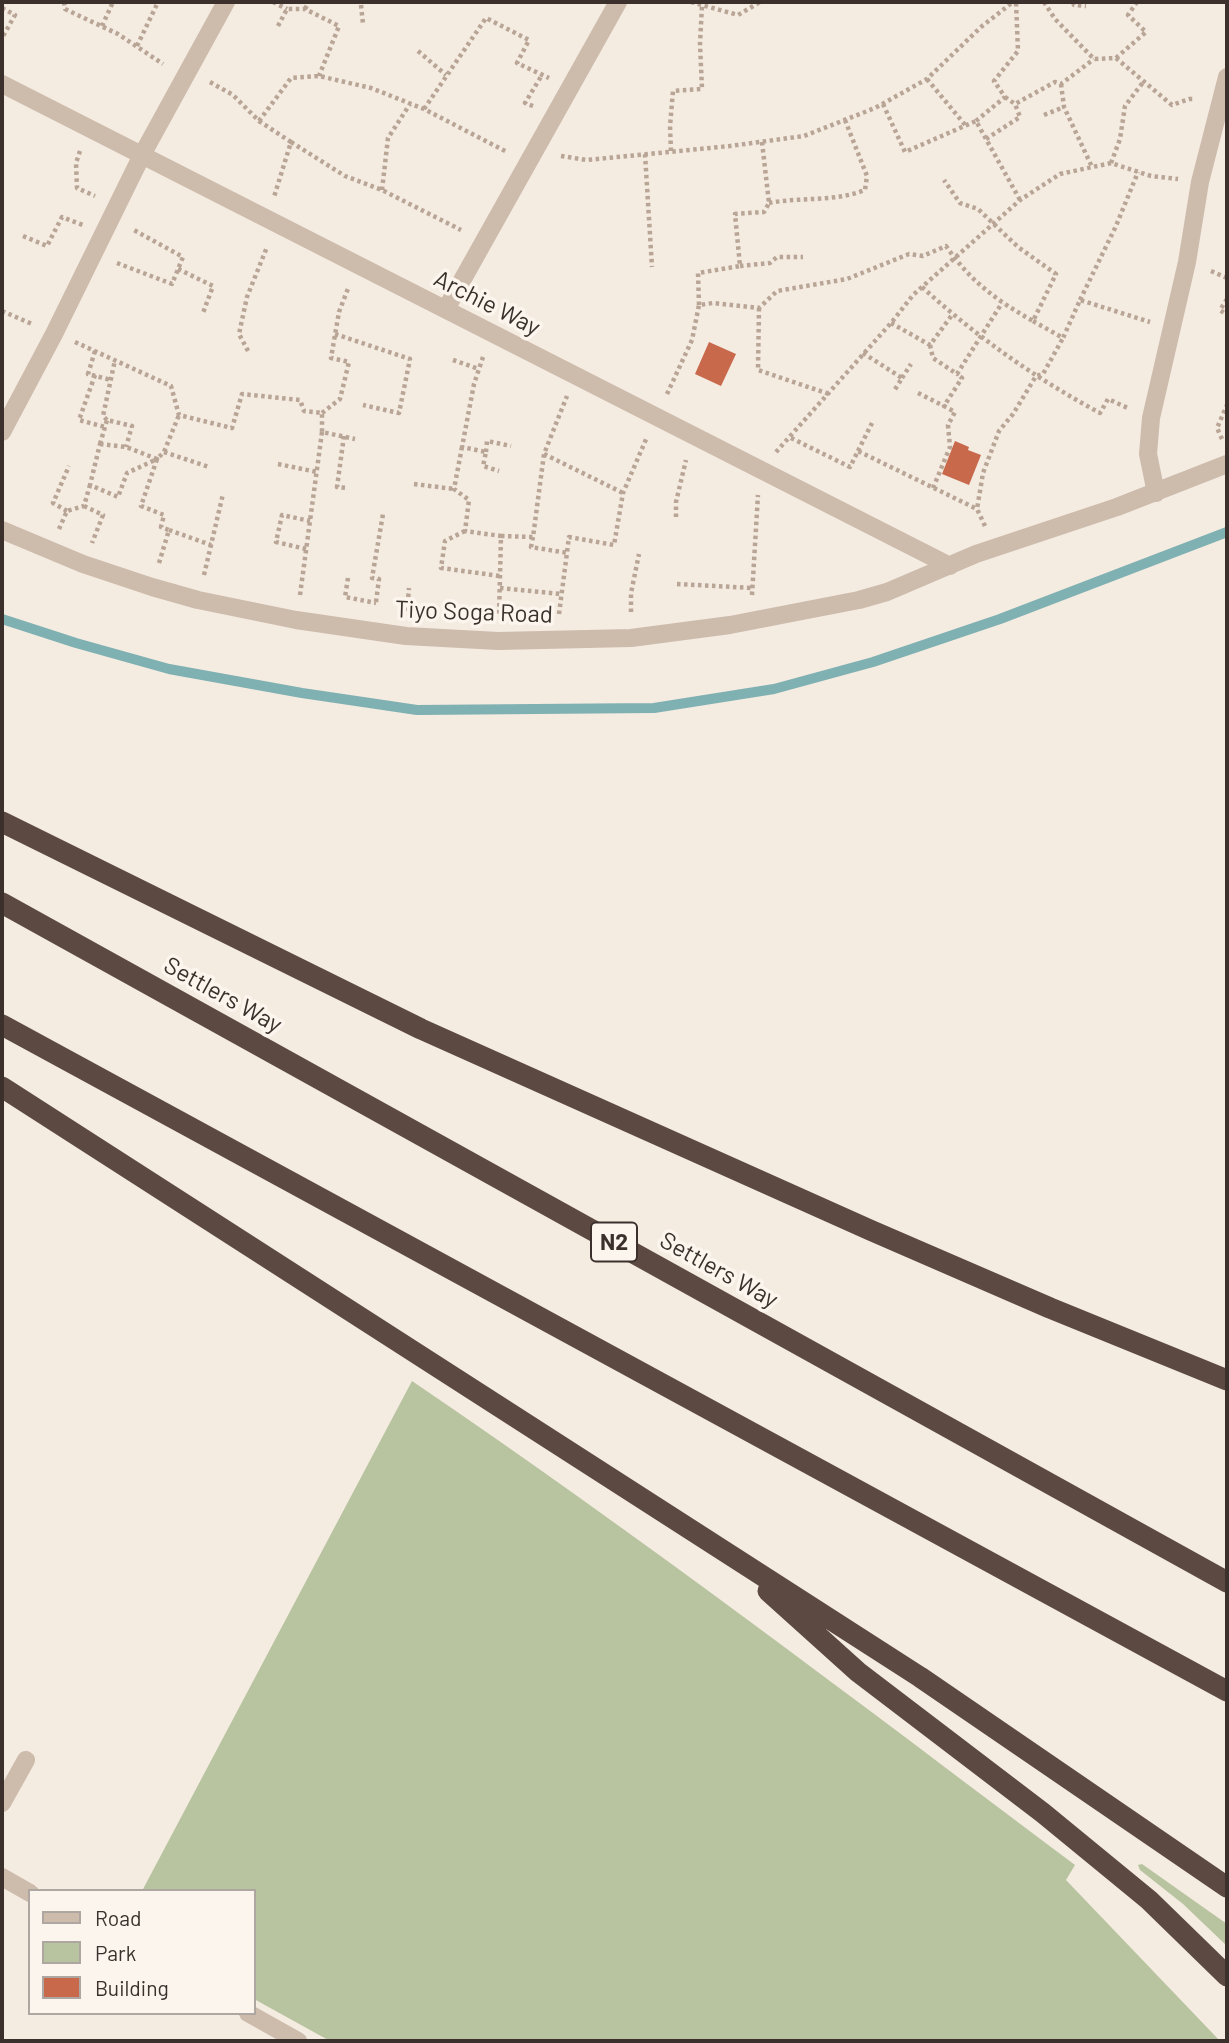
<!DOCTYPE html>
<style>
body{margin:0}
#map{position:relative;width:1229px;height:2043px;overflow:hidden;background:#f4ebe1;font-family:Barlow,sans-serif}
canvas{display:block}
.frame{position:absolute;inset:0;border:4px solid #3b302b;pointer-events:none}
.legend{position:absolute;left:28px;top:1889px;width:228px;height:126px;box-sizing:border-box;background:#fbf5ee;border:2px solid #aea6a0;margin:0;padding:9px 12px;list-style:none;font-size:21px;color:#3b302b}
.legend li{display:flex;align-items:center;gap:14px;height:35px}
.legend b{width:35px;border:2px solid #aea6a0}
</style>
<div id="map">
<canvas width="1229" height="2043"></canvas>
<div class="frame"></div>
<ul class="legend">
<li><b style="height:9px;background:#cdbbac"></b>Road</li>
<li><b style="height:19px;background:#b8c4a0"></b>Park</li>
<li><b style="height:19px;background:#c8694b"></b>Building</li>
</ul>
</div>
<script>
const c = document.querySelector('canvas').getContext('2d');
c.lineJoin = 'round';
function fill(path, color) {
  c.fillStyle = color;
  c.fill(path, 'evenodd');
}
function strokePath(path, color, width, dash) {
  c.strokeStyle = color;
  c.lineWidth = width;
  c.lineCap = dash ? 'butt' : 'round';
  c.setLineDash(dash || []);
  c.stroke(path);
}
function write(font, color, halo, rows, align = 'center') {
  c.font = font + ' Barlow,sans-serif';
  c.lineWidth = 7;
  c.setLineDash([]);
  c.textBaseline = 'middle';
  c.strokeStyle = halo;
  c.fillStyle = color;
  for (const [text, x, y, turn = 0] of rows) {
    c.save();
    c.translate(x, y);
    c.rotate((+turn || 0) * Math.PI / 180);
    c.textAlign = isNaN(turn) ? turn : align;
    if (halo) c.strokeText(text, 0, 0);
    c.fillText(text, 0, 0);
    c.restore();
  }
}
const green = new Path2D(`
 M412 1381C639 1535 857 1701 1075 1865L1066 1880 1220 2041H330L254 1999V1891H142Z
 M1142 1864 1227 1924V1946L1183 1904 1140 1870 1138 1865Z`);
const stream = new Path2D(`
 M2 619 76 643 169 669 302 693 417 710 654 708 774 689 873 662 1000 619 1227 532`);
const building = new Path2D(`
 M709 342 736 354 721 386 695 374Z
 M955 441 969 447 968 450 981 455 969 485 942 474Z`);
const path = new Path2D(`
 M64 2 65 9 118 34 163 64
 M273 2 287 9
 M691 2 738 15 760 2
 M1044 2 1055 19 1094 59 1116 58 1172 105 1189 99H1195
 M1073 2 1074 5 1086 6
 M361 5 363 24
 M2 8 15 15 2 38
 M305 9 309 2
 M102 26 113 2
 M278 26 287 9H305L339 26 319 76
 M137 46 158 2
 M418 51 446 75
 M1116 58 1146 32 1128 15 1137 2
 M927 79 966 126
 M210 82 233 95 259 121 291 142 274 197
 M1061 84 1064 107 1092 167
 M1005 97 1015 104 1055 82 1061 84 1094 59
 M883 104 905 152 976 121 1020 200
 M533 106 525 103 542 75
 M424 109 486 18 529 40 517 63 549 78
 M1044 115 1064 107
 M259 121 291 78 319 76 371 88 424 109 507 152
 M976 121 1005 97 994 81 1018 51 1016 2
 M986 139 1020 117 1015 104
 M291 142 345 176 382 190 461 230
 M80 151 76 163 77 188 95 196
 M671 151 670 126 673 91 702 89 700 44 702 5
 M645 154 652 267
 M561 156 587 160 730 146 804 136 875 108 927 79 981 27 1013 2
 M1111 163 1120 139 1125 106 1144 81
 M382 190 388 138 410 104
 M769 203C800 197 835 202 865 190L867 176 845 120
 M23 236 47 246 62 217 83 225
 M117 263 172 284 183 257 132 229
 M740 266 770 263 777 257H803
 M178 269 213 286 203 313
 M1211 271 1227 278
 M922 287C977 337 1035 378 1100 413L1108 399 1130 409
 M1227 299 1220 310 1227 315
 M1080 300 1116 226 1138 172
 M699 305 698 273 740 266 735 214 764 212 769 203 762 142
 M759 308 758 370 829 394
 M2 311 32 324
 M1033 321 1063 338 1080 300 1150 322
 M891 323 930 345 952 315
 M335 334 410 359 399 413 363 405
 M75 342 171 386 179 415 232 428 242 394 300 400 304 411 322 413V432L355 439
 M930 345 933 358 957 374 1002 303
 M95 351 88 374 111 380
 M248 351 239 334 247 297 267 247
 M863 353 902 378 894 391
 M483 357 474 384 462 447 486 452 483 466 499 471
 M453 360 479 369
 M95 375 79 420 105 427
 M902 378 911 364
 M918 393 944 406
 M667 394 692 340 699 305 713 303 759 308 777 291 847 279 909 254 923 256 946 246C970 281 996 300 1033 321L1056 274 1018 247 978 209 960 203 944 180
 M322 413 340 399 349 362 331 358 339 312 349 286
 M107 420 103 416 115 360
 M344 436 337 487 348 488
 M791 438 850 467 858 451 977 509
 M1222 439 1217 428 1227 405
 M100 444 126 447 157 459 127 473 118 497 90 485Z
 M100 444 107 420 132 426 126 447
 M462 447 454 489 469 500 465 531 501 536 499 616
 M858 451 872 423
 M164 452 209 467
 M486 452 487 441 511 446
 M776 452 891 323 913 295 1020 200 1060 174 1111 163 1151 176 1178 179
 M544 454 623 493
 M278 464 317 472
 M414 484 454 489
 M933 488 950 447 948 425 955 412 944 406 962 378 957 374
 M84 506 103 515 92 543
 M67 511 53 503 69 466
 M676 517V502L686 460
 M985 526 977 509 983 473 999 431 1013 414 1036 376 1043 374 1063 338
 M59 529 67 511 84 506 90 485
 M169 530 211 545 223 494
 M465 531 445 541 441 568 500 576
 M501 536 533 537 544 454 567 396
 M533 537 531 547 568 553
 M306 549 276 542 282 515 310 521
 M159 563 169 530 161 527 164 515 141 506 157 459 164 452 179 415
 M204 575 211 545
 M348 578 345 597 376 603
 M677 584 752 588
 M500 588 561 594
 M300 595 322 432
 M752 595 758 495
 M376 602 379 579 372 578 383 514
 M407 611 409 588
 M631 612V593L639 554
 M559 614 569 537 614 545 623 493 647 437`);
const minor = new Path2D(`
 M2 84 950 566
 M446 309 618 2
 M2 432 54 334 142 155 226 2
 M1156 493 1148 454 1151 418 1187 262 1200 182 1227 77
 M2 530 83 564 152 587 198 600 296 620 406 636 498 641 631 638 730 625 859 600 887 592 976 554 1117 507 1227 464
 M2 1803 26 1760
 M2 1877 30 1893
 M248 2013 298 2041`);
const highway = new Path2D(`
 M2 822 421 1029 870 1230 1050 1308 1227 1380
 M2 903 1227 1582
 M2 1025 1227 1691
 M2 1087 920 1677 1227 1887
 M768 1591 858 1672 1043 1813 1149 1900 1227 1976`);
const shields = [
 [614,1242,46]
];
const shieldNames = [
 ["N2",614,1242]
];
const streetNames = [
 ["Archie Way",487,303,27],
 ["Tiyo Soga Road",474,612,2],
 ["Settlers Way",223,995,29],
 ["Settlers Way",719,1270,29]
];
fill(green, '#b8c4a0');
strokePath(stream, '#7fb0b2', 10);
fill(building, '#c8694b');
strokePath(path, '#b9a596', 4.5, [3.5, 3.5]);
strokePath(minor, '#cdbbac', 18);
strokePath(highway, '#5c4a42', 21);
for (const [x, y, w] of shields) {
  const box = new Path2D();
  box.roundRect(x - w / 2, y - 19.5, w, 39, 5);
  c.fillStyle = '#fbf5ee';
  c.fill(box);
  strokePath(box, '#3b302b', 2);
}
write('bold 23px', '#3b302b', null, shieldNames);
write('24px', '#3b302b', '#fbf5ee', streetNames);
</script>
